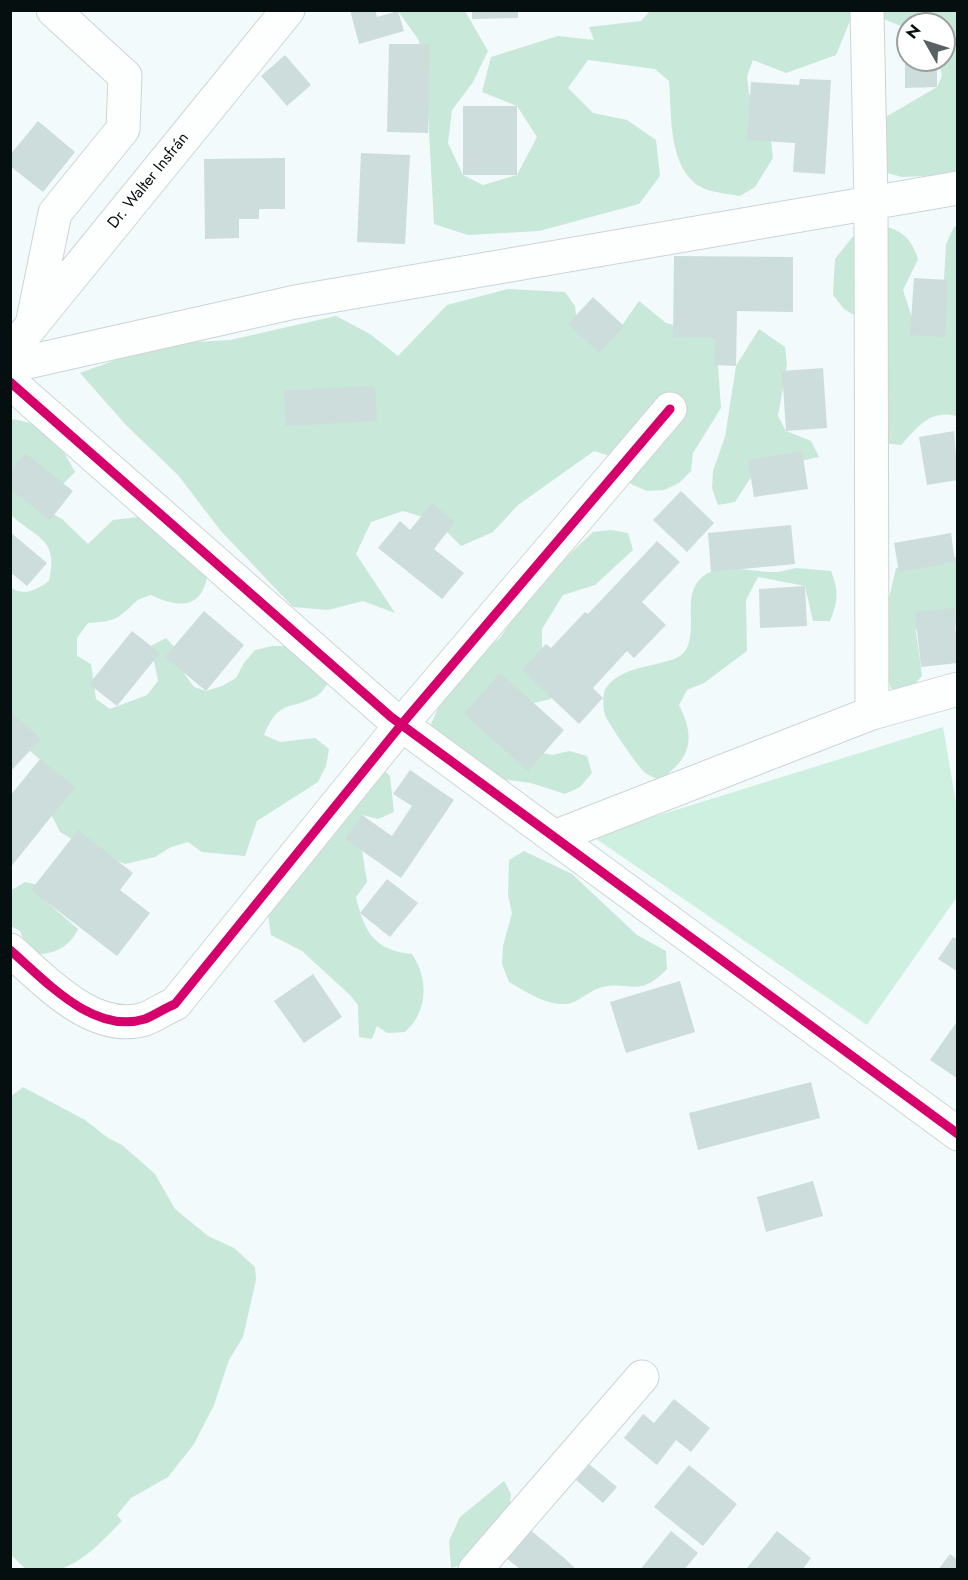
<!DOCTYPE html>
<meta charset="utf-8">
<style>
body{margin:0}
#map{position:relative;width:968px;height:1580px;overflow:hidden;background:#f2fafb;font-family:Jost,sans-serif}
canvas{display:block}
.frame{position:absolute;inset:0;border:12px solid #060f0f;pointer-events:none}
.north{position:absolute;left:896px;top:12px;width:60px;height:60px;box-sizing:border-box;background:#fff;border:2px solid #9b9f9f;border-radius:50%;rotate:309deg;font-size:16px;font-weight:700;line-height:24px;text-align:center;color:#060f0f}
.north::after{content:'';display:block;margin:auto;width:21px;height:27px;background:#596162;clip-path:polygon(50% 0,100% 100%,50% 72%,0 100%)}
</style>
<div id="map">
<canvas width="968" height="1580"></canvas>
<div class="frame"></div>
<div class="north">N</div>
</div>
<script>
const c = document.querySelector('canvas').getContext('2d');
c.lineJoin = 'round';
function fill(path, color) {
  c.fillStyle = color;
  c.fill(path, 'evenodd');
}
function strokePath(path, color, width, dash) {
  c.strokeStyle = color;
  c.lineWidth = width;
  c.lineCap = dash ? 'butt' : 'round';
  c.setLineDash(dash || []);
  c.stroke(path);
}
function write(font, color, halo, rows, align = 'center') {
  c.font = font + ' Jost,sans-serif';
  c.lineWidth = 4.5;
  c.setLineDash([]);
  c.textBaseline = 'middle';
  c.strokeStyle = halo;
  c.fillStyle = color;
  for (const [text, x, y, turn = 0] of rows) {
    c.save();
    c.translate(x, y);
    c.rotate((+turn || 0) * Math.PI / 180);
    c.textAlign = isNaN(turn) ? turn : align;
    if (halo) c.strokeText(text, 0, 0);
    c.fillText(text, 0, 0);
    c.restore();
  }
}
const green = new Path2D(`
 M943 727 957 809V897L867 1025 592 836Z`);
const forest = new Path2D(`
 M398 11H465L488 51 473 82 452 110 448 143 463 175 483 185 517 175 537 137 517 106 482 92 491 57 558 36 594 40 589 27 641 21 650 11H854L836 55 786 73 753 60 747 76 749 94 769 123 773 158 755 187 740 196C730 194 718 193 708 190 667 176 672 115 669 81L655 69 588 60 568 88 593 113 627 120 656 140 660 176 639 204 539 231 468 235 434 224 425 58 418 39Z
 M880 11H957V175L902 177 884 172 877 122 937 87 942 76 939 60H944V24H908V29L879 17Z
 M862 225C892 225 909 230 918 259L903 290 914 324 945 317 948 280H944L946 244 954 227 957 226V416C931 409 918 426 901 445L883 443 874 327 844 309 833 295 835 259Z
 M508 289 565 292 575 306 577 323 618 331 639 301 666 323 716 336 721 408 693 453 691 471 679 483 664 490 647 491 631 484 610 456 594 451 518 505 493 532 461 546 436 521 403 511 371 522 356 554 395 613 363 601 328 610 293 607 220 530 178 475 126 425 80 373 159 344 230 340 336 316 370 334 398 356 447 305Z
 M759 329 785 347 787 365 778 416 786 431 811 441 819 457 755 471 735 502 718 505 712 488 713 471 725 437 736 366Z
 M11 419C49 424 58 441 75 472L62 485 47 511 62 519 88 544 113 520 138 517 166 538 209 561C207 603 189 613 151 595 131 601 136 604 122 614 113 622 100 622 88 623L77 638V656L91 664 96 699 110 709 147 695 158 681 151 646 166 638 178 651 183 672 194 687 206 691 222 686 236 678 244 663 255 650 272 646H290L332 677C328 682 323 692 318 695 290 712 280 697 264 735L280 742 315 738 329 749 326 766 318 782 257 821 245 856 202 852 188 842 171 847 155 857 125 864 91 850 60 832 51 814 43 762 16 739 11 730 10 587C24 597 36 590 49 581 59 538 37 539 11 515Z
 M611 530 628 533 633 550 595 585 563 595 542 629V646L552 682 551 699 534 703 516 747 552 755 569 751 587 756 592 773 580 787 565 794 531 783 485 777 427 733 445 693 466 665 500 638 520 608 555 568 593 532Z
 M957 557V626L943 618 925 617 916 631 922 676 910 689 892 690 879 657 880 637 896 568 932 558Z
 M796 568 831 571C839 590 838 602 830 621H813L805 586 758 577 746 600 747 651 704 683 687 690 679 705C696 739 691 758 660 780 655 778 648 775 644 772 637 765 608 723 605 715 603 708 602 694 606 688 624 661 676 668 686 650 700 625 677 588 710 572 727 564 761 573 778 572 784 571 791 569 796 568Z
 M377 764 390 776 394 812 378 819 362 815 359 831 367 882 356 897C364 931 374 951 412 954 429 979 428 1012 405 1032L387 1033 377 1026 372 1039 359 1037 358 1005 350 995 302 951 271 935C266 905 265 874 280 846Z
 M524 851 572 874 637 935 666 951 667 969C637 1000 629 979 599 988 587 992 577 1004 565 1004 545 1005 525 991 509 982L502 964 503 946 512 913 508 896 509 860Z
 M25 882 38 885 42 898 78 929C69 949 50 956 29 954L20 931 11 926 10 891Z
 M23 1087 85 1120 108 1138 122 1145 155 1174 175 1209 208 1236 234 1248 255 1267 256 1280 243 1337 229 1360 214 1405 194 1444 168 1477 131 1498 117 1515 122 1521C98 1545 69 1580 29 1570 23 1568 16 1559 11 1555L10 1097Z
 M504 1481 511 1494 508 1521 477 1561 451 1568 449 1541 460 1517Z`);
const building = new Path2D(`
 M350 10H375L377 17 398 11 404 31 359 44Z
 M472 10H518V18L472 19Z
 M905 41H908V60H937V87L905 88Z
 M389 44H430L428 133 387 132Z
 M285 55 311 85 287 106 261 76Z
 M800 79 831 80 825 174 793 172 795 143 747 140 751 82 799 85Z
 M463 106H517V175H463Z
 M38 121 75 152 43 192 10 166V155Z
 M361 153 410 155 405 244 357 242Z
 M285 158V209H259V219H239V238L205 239 204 159Z
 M674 256 793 257V312L737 311 736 366 714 365 715 338 673 337Z
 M914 278 948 280 945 337 910 335Z
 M593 297 624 326 599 353 568 324Z
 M823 368 827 428 786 431 782 371Z
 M375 386 377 421 286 426 284 390Z
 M954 431 958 480 927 485 919 437Z
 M802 451 808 489 754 497 748 460Z
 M25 453 73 491 50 520 10 489V471Z
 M681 491 714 523 687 552 653 520Z
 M432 503 455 522 434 549 464 573 442 599 378 548 400 521 410 530Z
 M791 525 795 564 711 572 708 533Z
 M10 532 47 563 27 586 10 572Z
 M951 533 955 562 899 572 894 543Z
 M657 541 680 562 642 602 666 625 634 658 627 651 593 688 603 698 579 724 522 670 546 644 551 648 585 612 588 614Z
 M805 586 807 626 760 628 759 589Z
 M954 608 958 663 921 667 915 612Z
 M204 611 244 645 206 691 165 657Z
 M132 631 160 653 117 706 89 684Z
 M500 673 564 730 528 771 464 714Z
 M10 711 41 739 10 772Z
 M40 759 75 787 10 868V796Z
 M410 770 454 800 401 878 345 839 362 815 392 836 412 806 393 794Z
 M78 830 133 873 120 890 150 913 117 956 31 890Z
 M387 879 418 903 390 937 360 913Z
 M953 937 958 940V972L938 959Z
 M313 974 342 1017 304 1043 274 1001Z
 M680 981 695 1032 626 1053 610 1002Z
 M958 1020V1079L930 1060Z
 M811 1082 820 1118 698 1150 689 1113Z
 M813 1181 823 1216 766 1232 757 1197Z
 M674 1399 710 1428 691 1452 676 1440 657 1465 624 1438 643 1414 654 1423Z
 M589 1464 617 1487 603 1503 576 1480Z
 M689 1465 737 1504 703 1546 654 1507Z
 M523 1524 563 1557 577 1570H521L500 1553Z
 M671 1531 698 1553 684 1570H640Z
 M777 1531 811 1558 802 1570H749L747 1568Z
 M950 1554 958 1560V1570H938Z`);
const minor = new Path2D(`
 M867 10 871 202 872 713
 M33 320 55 213 123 129 125 76 53 10
 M10 352 288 10
 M10 366 295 302 958 188
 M10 382 391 717 958 1134
 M554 837 872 713 958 689
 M10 950C45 980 93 1035 145 1019 155 1015 165 1008 175 1004L401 725 670 409
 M475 1570 642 1377`);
const cycleway = new Path2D(`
 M10 382 391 717 958 1134
 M10 950C45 980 93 1035 145 1019 155 1015 165 1008 175 1004L401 725 670 409`);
const streetNames = [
 ["Dr. Walter Insfrán",149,181,-51]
];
fill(green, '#cef0e0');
fill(forest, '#c8e8d9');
fill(building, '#cddddb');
strokePath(minor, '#cdd5d6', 35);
strokePath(minor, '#fdfefe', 33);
strokePath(cycleway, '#d6006c', 9);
write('16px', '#060f0f', '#fff', streetNames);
</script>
